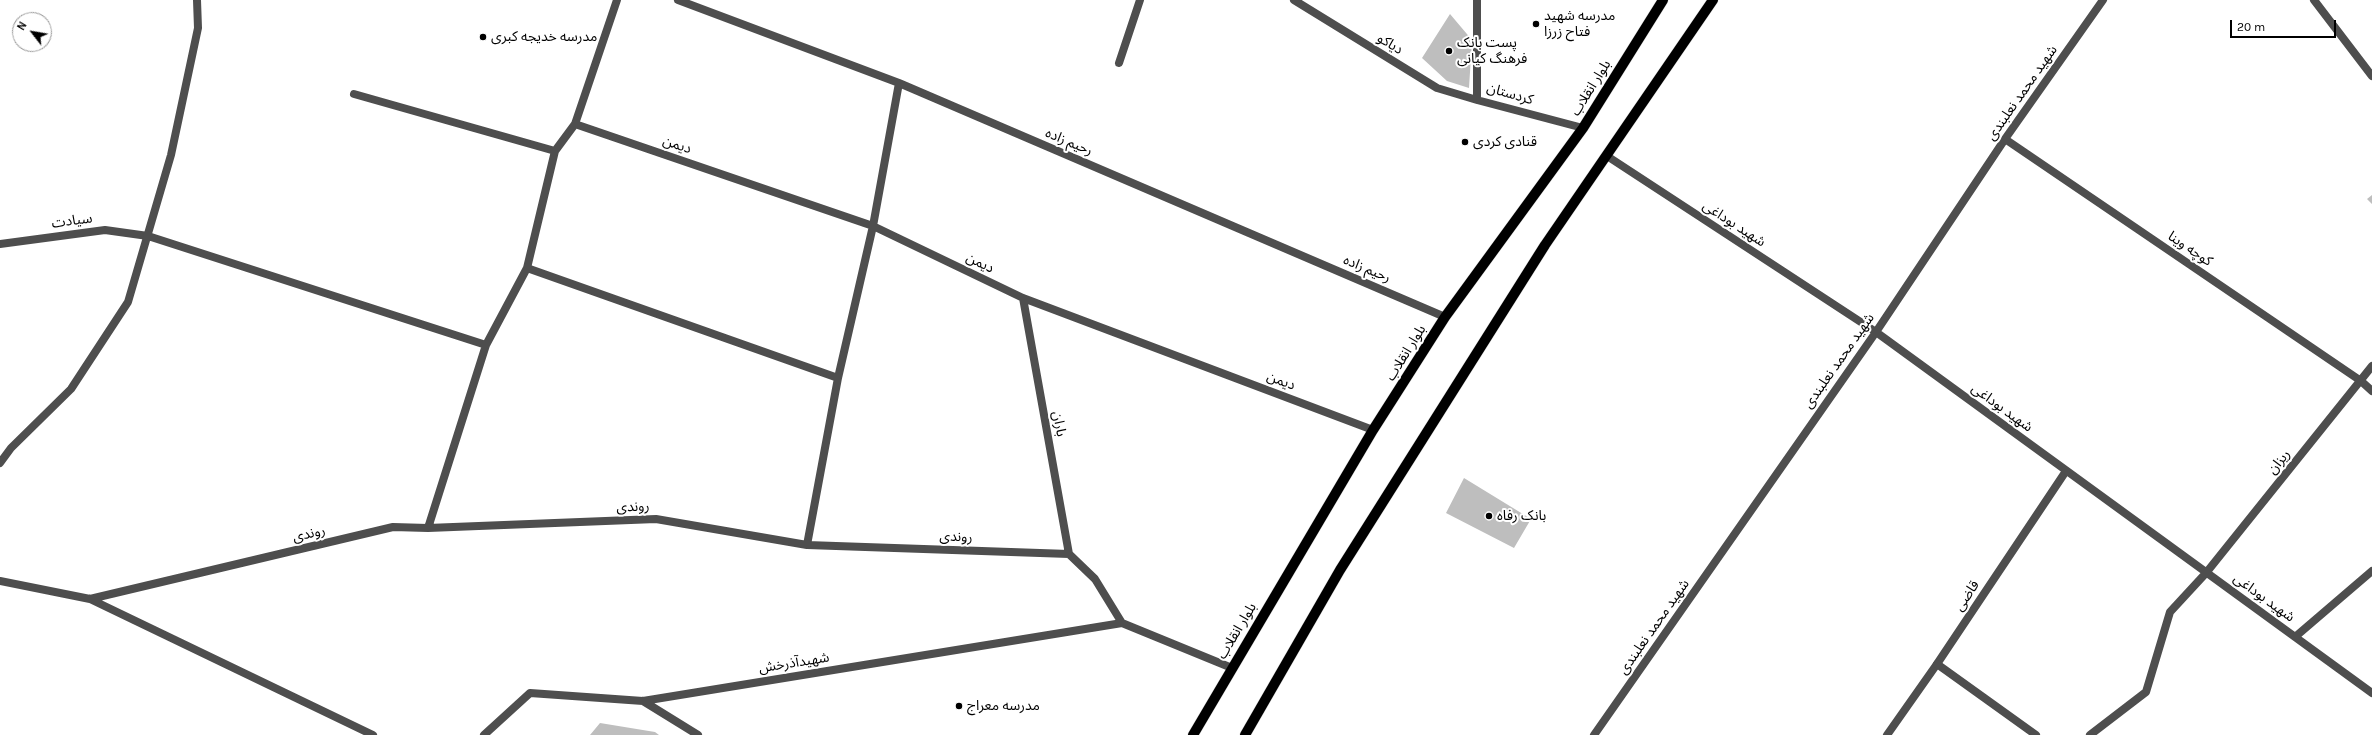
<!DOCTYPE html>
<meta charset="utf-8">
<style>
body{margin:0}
#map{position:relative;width:2372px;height:735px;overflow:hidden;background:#fff;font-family:Karla,sans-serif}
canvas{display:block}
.north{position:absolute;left:12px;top:12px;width:40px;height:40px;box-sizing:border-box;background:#fff;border:1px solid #999;border-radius:50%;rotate:301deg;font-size:11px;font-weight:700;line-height:16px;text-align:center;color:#000}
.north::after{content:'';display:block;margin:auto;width:14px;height:18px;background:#000;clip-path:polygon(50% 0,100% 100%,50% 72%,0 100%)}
.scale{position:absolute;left:2230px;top:20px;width:106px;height:18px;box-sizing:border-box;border:2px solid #000;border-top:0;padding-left:5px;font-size:12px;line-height:14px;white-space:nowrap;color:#000;-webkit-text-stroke:3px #fff;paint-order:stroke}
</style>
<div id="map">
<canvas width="2372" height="735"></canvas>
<div class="north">N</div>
<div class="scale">20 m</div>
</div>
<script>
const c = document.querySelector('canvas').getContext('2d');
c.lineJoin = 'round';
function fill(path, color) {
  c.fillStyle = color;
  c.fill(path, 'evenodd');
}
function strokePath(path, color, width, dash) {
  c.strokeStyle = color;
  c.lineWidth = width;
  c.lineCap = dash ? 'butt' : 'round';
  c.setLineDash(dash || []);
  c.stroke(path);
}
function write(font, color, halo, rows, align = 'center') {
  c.font = font + ' Karla,"Noto Sans Arabic",sans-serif';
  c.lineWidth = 4;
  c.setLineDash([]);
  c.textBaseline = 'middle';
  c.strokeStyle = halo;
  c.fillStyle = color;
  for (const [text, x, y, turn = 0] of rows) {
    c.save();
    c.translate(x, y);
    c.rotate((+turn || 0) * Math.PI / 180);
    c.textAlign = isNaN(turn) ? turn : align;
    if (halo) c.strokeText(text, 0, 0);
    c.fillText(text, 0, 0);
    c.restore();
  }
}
const building = new Path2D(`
 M1450 14 1472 40 1469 88 1447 81 1422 58Z
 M2372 195V204L2367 199Z
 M1464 478 1531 519 1514 548 1446 513Z
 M600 723 655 732 659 735H590Z`);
const service = new Path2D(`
 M0 244 105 230 148 236
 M1887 735 1937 664 2066 471`);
const minor = new Path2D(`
 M678 0 899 83 1445 317
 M1294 0 1437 88 1477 100
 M1477 0V100L1583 128
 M1119 63 1140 0
 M354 94 555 151
 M575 124 873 226 1023 298 1373 430
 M2005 139 2361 381 2372 391
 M1607 156 1876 332 2372 693
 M148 236 486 345
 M527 268 838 378
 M1023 298 1069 554
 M0 463 11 448 71 389 128 302 171 155 198 28 197 0
 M428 528 486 345 527 268 555 151 575 124 617 0
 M807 545 838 378 873 226 899 83
 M0 581 90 599 393 527 428 528 656 519 807 545 1069 554 1095 579 1122 623 1232 668
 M90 599 373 735
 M2295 637 2372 571
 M1937 664 2036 735
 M643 701 698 735
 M484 735 530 693 643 701 1122 623
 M1594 735 1876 332 2005 139 2103 0
 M2090 735 2146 692 2170 612 2206 573 2372 366`);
const tertiary = new Path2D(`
 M2314 0 2372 76`);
const primary = new Path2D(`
 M1193 735 1373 430 1445 317 1583 128 1663 0
 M1245 735 1340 570 1545 245 1713 0`);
const markers = [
 [1536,24,4,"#000"],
 [483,37,4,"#000"],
 [1449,51,4,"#000"],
 [1465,142,4,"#000"],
 [1489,516,4,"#000"],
 [959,706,4,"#000"]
];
const poiNames = [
 ["مدرسه شهید",1544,16],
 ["فتاح زرزا",1544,32],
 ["مدرسه خدیجه کبری",491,37],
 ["پست بانک",1457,43],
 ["فرهنگ کیانی",1457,59],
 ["قنادی کردی",1473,142],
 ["بانک رفاه",1497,516],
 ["مدرسه معراج",967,706]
];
const streetNames = [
 ["دیاکو",1390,44,32],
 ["بلوار انقلاب",1591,88,-58],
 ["شهید محمد نعلبندی",2022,93,-55],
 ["کردستان",1510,94,16],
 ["رحیم زاده",1069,142,23],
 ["دیمن",677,145,19],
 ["سیادت",72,221,-8],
 ["شهید بوداغی",1734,224,33],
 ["کوچه وینا",2190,249,34],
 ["دیمن",980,263,26],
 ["رحیم زاده",1367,269,23],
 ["بلوار انقلاب",1406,353,-58],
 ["شهید محمد نعلبندی",1839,361,-55],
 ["دیمن",1281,381,21],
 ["شهید بوداغی",2002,408,36],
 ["باران",1059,424,80],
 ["ریزان",2279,462,-51],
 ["روندی",633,507,-2],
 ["روندی",309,534,-13],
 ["روندی",956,537,2],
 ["قاضی",1967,596,-56],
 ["شهید بوداغی",2264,598,36],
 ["شهید محمد نعلبندی",1654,627,-55],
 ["بلوار انقلاب",1237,631,-59],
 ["شهیدآذرخش",794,663,-9]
];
fill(building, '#bebebe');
strokePath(primary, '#dbdbdb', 11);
strokePath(service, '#4e4e4e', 8);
strokePath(minor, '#4e4e4e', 8);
strokePath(tertiary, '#4e4e4e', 8);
strokePath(primary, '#000', 10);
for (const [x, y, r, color] of markers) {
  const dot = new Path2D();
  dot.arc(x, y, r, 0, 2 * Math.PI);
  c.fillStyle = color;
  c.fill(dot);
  strokePath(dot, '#fff', 1.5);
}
write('14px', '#000', '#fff', poiNames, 'left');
write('14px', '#000', '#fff', streetNames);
</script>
